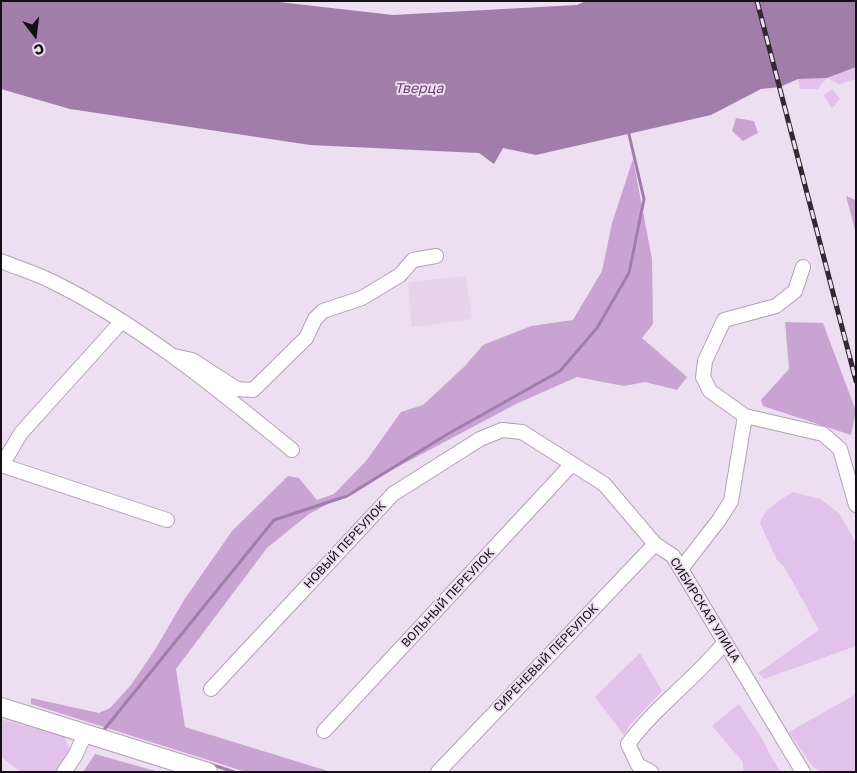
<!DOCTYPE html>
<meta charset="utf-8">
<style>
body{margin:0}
#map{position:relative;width:857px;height:773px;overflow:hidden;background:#eedef2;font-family:"Golos Text",sans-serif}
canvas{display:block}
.frame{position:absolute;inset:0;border:2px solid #140f15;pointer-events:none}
.north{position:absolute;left:10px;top:10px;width:50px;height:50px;-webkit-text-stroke:4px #eedef2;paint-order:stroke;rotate:165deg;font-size:14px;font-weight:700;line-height:20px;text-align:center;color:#140f15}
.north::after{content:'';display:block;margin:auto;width:18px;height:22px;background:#140f15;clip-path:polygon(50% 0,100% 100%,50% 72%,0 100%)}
</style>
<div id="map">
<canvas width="857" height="773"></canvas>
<div class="frame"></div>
<div class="north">С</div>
</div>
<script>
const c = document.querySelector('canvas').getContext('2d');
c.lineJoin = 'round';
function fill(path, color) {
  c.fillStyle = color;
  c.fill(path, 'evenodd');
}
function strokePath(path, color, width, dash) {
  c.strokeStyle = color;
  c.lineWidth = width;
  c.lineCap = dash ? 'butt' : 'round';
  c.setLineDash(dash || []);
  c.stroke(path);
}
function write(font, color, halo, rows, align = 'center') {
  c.font = font + ' "Golos Text",sans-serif';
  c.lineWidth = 4;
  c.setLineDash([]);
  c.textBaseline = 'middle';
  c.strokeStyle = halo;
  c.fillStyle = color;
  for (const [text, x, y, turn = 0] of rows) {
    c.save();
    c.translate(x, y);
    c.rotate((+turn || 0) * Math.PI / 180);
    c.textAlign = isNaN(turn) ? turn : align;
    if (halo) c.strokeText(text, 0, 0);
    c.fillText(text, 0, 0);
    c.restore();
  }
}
const built = new Path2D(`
 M466 276 472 319 412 327 408 282Z`);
const green = new Path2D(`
 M856 67V79L839 84 827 78 818 89H800L798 79 827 78Z
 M832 89 840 99 832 109 824 95Z
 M793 492 820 499 839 513 856 543V646L764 679 758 673 819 630 785 568 777 560 760 523C765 508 780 500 793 492Z
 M640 653 662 691 629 726 624 735 595 697Z
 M856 694V772H821L812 766 789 732Z
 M739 704 758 732 780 772H743V762L712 726Z
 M1 719 64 736 71 752 57 772H21L1 757Z`);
const forest = new Path2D(`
 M736 118 754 121 758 133 743 141 732 131Z
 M633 159 652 259 653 324 642 338 687 377 677 390 645 382 624 386 577 377 516 404 309 514 267 548 176 669 185 727 331 772H246L31 704V698L99 713 110 708 131 685 156 648 184 600 232 531 288 476 299 478 317 500 334 494 366 461 401 412 423 405 465 366 483 345 531 326 573 320 602 271 612 223Z
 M846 196 856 200V234Z
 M785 322 823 323 856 411 851 435 763 406 761 400 789 369Z
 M95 754 159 772H83Z`);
const water = new Path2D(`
 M1 1H270L393 15 577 5 586 1H856V67L827 78 798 79 780 87 761 89 711 115 536 155 503 148 494 164 479 153 310 145 70 109 1 89Z`);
const stream = new Path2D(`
 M103 731 274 520 347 496 446 435 560 371 597 328 629 273 644 199 628 130
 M210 764 234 772`);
const minor = new Path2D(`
 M1 261C18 268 35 273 51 281 136 322 219 390 292 450
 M803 267 795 291 776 306 724 320 705 361 703 377 710 391 745 416 823 434 840 449 856 505
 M174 356 192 360 237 389 253 390 306 338 315 319 323 311 362 298 400 275 413 260 436 256
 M1 465 167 520
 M2 465 21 433 122 321
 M681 569 719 520 731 501 745 416
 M211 689 393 494 480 439 502 430 522 432 604 484 655 544 673 556 803 772
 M324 731 572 464
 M64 772 75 756 85 734
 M438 772 655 544
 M651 772 638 765 628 744C656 706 695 679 725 642`);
const major = new Path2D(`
 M1 707 208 772`);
const rail = new Path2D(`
 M757 1 856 381`);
const streetNames = [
 ["НОВЫЙ ПЕРЕУЛОК",345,545,-47],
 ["ВОЛЬНЫЙ ПЕРЕУЛОК",448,598,-47],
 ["СИБИРСКАЯ УЛИЦА",705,610,58],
 ["СИРЕНЕВЫЙ ПЕРЕУЛОК",546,658,-46]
];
const waterNames = [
 ["Тверца",419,89]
];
fill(built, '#e7d2ec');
fill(green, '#e2c2ea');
fill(forest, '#c9a4d2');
fill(water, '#a17daa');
strokePath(stream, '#a17daa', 3);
strokePath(minor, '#b1a1b4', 16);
strokePath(major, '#b1a1b4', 20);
strokePath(minor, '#fff', 14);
strokePath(major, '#fff', 18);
strokePath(rail, '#312a32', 5);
strokePath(rail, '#eedef2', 3, [9]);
write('12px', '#140f15', '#eedef2', streetNames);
write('italic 14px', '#6e3f79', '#eedef2', waterNames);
</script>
